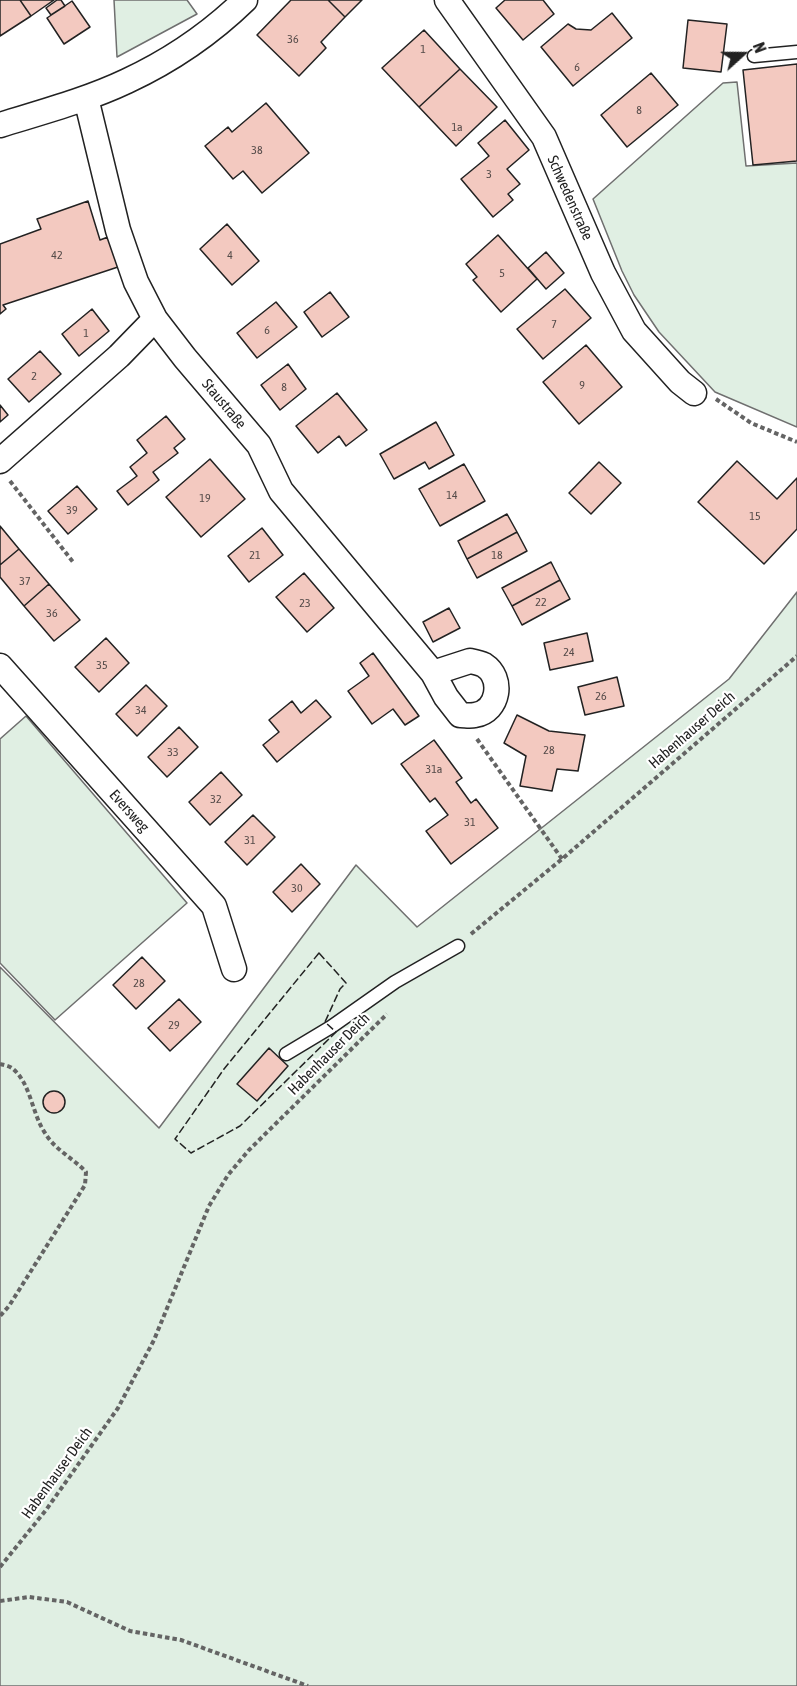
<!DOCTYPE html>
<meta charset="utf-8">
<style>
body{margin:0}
#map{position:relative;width:797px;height:1686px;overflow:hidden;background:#fff;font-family:"Asap Condensed",sans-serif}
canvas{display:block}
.north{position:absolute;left:713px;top:24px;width:60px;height:60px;-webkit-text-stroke:4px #fff;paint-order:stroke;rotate:69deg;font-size:16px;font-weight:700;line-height:24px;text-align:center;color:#222}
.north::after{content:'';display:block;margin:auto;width:21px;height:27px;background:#222;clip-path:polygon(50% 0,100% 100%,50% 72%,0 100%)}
</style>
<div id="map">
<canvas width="797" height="1686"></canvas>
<div class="north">N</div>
</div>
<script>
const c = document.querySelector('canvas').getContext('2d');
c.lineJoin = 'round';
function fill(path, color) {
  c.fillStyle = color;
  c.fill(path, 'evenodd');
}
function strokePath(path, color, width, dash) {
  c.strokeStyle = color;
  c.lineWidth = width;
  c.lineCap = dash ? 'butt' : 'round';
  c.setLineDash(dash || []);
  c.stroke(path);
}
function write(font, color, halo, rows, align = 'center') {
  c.font = font + ' "Asap Condensed",sans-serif';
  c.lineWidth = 4.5;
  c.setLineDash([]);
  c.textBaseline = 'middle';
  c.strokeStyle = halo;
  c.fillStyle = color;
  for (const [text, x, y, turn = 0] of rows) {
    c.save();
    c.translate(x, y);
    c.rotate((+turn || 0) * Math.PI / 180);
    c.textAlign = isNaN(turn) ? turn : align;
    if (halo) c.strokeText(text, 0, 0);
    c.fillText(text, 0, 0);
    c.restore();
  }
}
const green = new Path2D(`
 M114 0H187L197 14 117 57Z
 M737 82 746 166 797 163V427L715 392 659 332 634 295 622 271 593 199 723 83Z
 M797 592V1686H0V967L159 1128 356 865 417 927 729 679Z
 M26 716 187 903 55 1020 0 963V739Z`);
const building = new Path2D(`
 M0 0H20L31 16 0 36Z
 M20 0H54L31 16Z
 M57 0H61L65 6 51 15 46 8Z
 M291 0H328L345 17 321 42 326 48 299 76 257 35Z
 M328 0H362L345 17Z
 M505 0H543L554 14 523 40 496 8Z
 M72 1 90 27 64 44 47 18Z
 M612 13 632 38 573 86 541 47 568 24 576 29 591 30Z
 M688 20 727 24 721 72 683 68Z
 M424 30 460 69 419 107 382 68Z
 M797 64V161L753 165 743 70Z
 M460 69 497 107 456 146 419 107Z
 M651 73 678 105 627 147 601 115Z
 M266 103 309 153 262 193 243 171 233 179 205 146 228 127 232 132Z
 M505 120 529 150 507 169 520 184 508 194 513 200 493 217 461 179 489 156 478 143Z
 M88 201 100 240 108 237 118 267 3 305 6 309 0 314V244L41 229 37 219Z
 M227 224 259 261 232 285 200 249Z
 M498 235 537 279 501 312 473 280 477 277 466 264Z
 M546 252 564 273 546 289 528 268Z
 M565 289 591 318 543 359 517 329Z
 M330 292 349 317 322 337 304 312Z
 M276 302 297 327 257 358 237 333Z
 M92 309 109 331 79 356 62 334Z
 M586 345 622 387 579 424 543 382Z
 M40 351 61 374 29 402 8 379Z
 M288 364 306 389 280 410 261 385Z
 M337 393 367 430 346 446 339 436 318 453 296 426Z
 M0 405 8 415 0 422Z
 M166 416 185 439 174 448 178 453 153 472 159 480 128 505 117 491 137 476 130 467 147 453 137 440Z
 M436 422 454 455 429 469 425 462 394 479 380 454Z
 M210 459 245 499 201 537 166 497Z
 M737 461 777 499 797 478V529L764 564 698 502Z
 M599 462 621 483 591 514 569 493Z
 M464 464 485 501 440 526 419 489Z
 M77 486 97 509 68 534 48 511Z
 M507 514 517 532 467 559 458 541Z
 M0 526 19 549 0 565Z
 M262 528 283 555 249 582 228 556Z
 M517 532 527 551 477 578 467 559Z
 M19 549 49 584 24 606 0 577V565Z
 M551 562 560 580 512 606 502 588Z
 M304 573 334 608 307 632 276 597Z
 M560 580 570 599 522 625 512 606Z
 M49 584 80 620 54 641 24 606Z
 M449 608 460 628 433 642 423 622Z
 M587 633 593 661 550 670 544 643Z
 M106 638 129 663 99 692 75 667Z
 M373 653 419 716 405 725 393 709 372 724 348 691 369 676 360 663Z
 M617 677 624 706 585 715 578 687Z
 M146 685 167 706 137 736 116 714Z
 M316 700 331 717 277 762 263 745 279 732 269 720 292 701 301 713Z
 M517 715 549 731 585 735 578 771 557 769 552 791 520 786 526 756 504 743Z
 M179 727 198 747 167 777 148 757Z
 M434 740 462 778 456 782 471 803 476 799 498 828 451 864 426 831 448 815 435 798 430 802 401 764Z
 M221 772 242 795 210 825 189 802Z
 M253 815 275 837 247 865 225 842Z
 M301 864 320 884 292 912 273 892Z
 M142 957 165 981 136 1009 113 985Z
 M179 999 201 1022 170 1051 148 1028Z
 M269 1048 288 1066 257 1101 237 1084Z
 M43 1102a11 11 0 1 1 22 0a11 11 0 1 1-22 0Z`);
const path = new Path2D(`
 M716 399 751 423 797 442
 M10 481 73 562
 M477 739 562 859
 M471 934 562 859 797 656
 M0 1064C4 1065 10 1066 13 1069 31 1084 32 1114 45 1133 55 1150 73 1158 86 1172L85 1185 9 1306 0 1316
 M0 1567 46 1510 118 1408 154 1340 209 1206 228 1175 249 1150 387 1014
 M0 1601 29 1597 67 1602 130 1631 181 1640 308 1686`);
const lane = new Path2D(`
 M754 56 797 52
 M286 1054 331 1027 395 982 458 946`);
const street = new Path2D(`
 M447 0 544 137 603 273 634 331 680 382 694 393
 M86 98 118 230 136 282 155 319 185 358 259 445 281 491 433 673
 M0 125C42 112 87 100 127 81 170 61 211 33 245 0
 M0 461 119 356 155 319
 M470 661C475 662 480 663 484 665 504 678 499 711 475 715 470 716 465 715 460 715L446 697 433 673Z
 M0 666 214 906 234 969`);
const fence = new Path2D(`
 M319 953 346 983 340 989 325 1022 336 1032 240 1126 191 1153 175 1139 224 1069Z`);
const numberNames = [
 ["36",293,39],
 ["1",423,49],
 ["6",577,67],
 ["8",639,110],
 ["1a",457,127],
 ["38",257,150],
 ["3",489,174],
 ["42",57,255],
 ["4",230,255],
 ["5",502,273],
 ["7",554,324],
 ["6",267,330],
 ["1",86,333],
 ["2",34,376],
 ["9",582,385],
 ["8",284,387],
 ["14",452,495],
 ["19",205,498],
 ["39",72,510],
 ["15",755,516],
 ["21",255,555],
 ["18",497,555],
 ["37",25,581],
 ["22",541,602],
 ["23",305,603],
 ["36",52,613],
 ["24",569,652],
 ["35",102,665],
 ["26",601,696],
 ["34",141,710],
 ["28",549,750],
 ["33",173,752],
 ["31a",434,769],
 ["32",216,799],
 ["31",470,822],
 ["31",250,840],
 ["30",297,888],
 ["28",139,983],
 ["29",174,1025]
];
const streetNames = [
 ["Schwedenstraße",570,198,66],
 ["Staustraße",224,404,50],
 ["Habenhauser Deich",692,730,-41],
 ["Eversweg",129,811,48],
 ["Habenhauser Deich",329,1054,-45],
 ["Habenhauser Deich",57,1473,-54]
];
fill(green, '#e0efe3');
strokePath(green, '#6f6f6f', 1.5);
fill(building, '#f3c9c0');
strokePath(building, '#222', 1.5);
strokePath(lane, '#222', 15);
strokePath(street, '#222', 27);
strokePath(path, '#646464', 4, [4.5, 3]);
strokePath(lane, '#fff', 12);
strokePath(street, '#fff', 24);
strokePath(fence, '#222', 1.5, [8, 3]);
write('12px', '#564c4a', null, numberNames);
write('15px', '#222', '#fff', streetNames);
</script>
